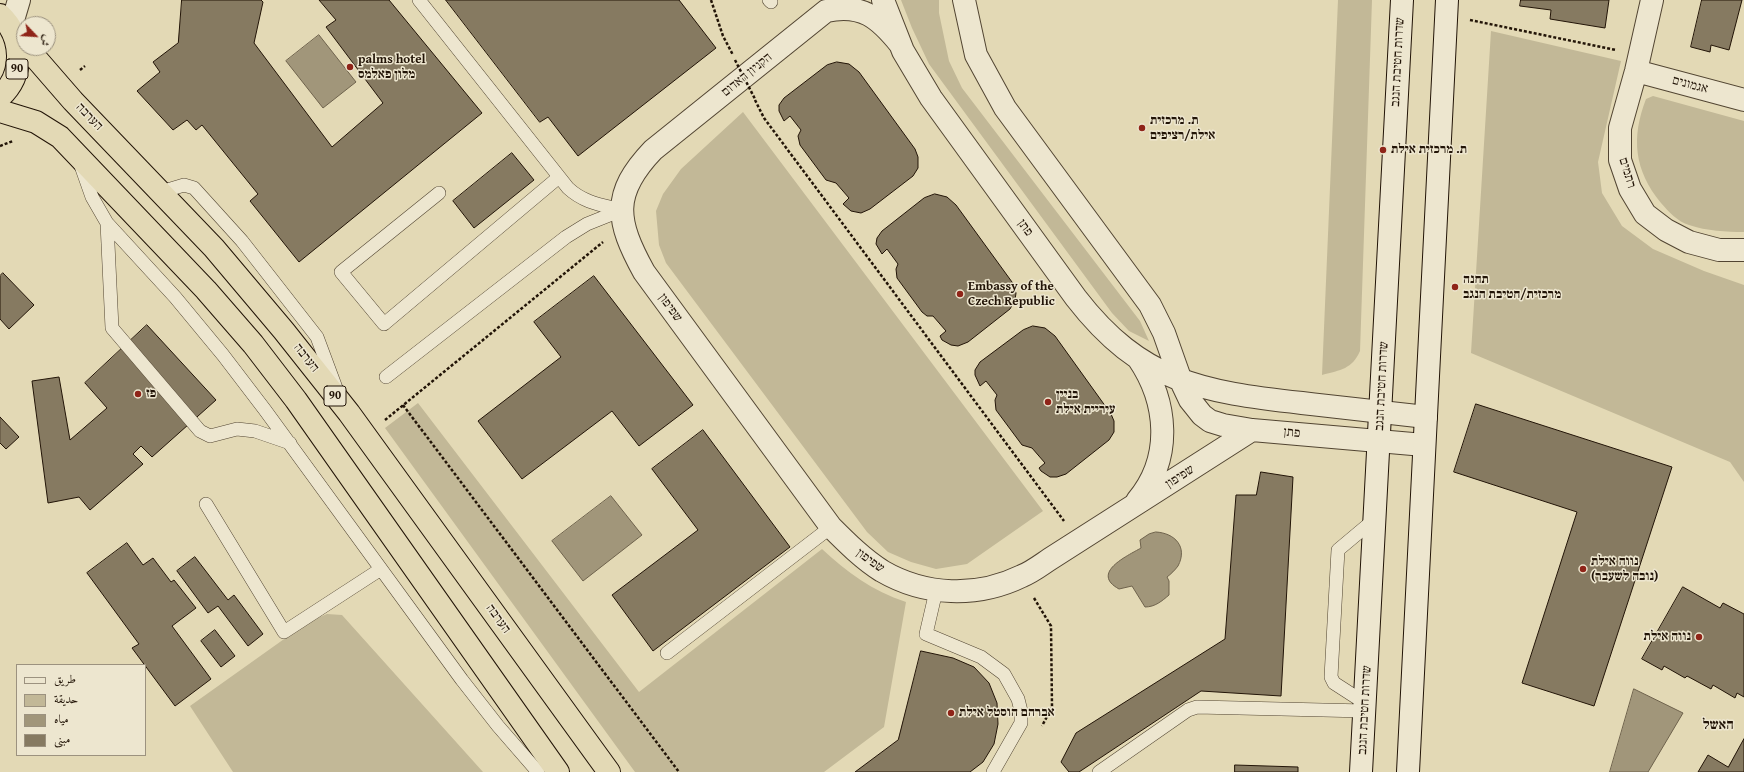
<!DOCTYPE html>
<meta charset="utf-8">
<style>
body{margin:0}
#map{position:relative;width:1744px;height:772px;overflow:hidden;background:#e3d9b5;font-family:"Gentium Book Plus",Amiri,serif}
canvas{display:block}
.legend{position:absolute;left:16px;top:664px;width:130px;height:92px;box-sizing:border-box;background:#ede6cf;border:1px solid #9c927f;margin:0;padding:5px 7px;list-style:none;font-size:12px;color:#221407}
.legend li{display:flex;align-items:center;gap:8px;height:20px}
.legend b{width:20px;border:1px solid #9c927f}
.north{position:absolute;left:16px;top:16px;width:40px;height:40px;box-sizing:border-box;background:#ede6cf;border:1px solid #9c927f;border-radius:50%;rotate:115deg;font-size:11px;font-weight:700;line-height:16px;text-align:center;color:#221407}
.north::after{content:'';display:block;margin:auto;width:14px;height:18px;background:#8f2418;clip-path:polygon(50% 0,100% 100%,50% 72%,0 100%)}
</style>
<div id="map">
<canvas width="1744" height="772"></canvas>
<ul class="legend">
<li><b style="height:5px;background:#ede6cf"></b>طريق</li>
<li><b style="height:11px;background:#c2b897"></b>حديقة</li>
<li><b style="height:11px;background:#a1967a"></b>مياه</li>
<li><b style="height:11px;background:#867a61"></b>مبنى</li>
</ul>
<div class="north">ش</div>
</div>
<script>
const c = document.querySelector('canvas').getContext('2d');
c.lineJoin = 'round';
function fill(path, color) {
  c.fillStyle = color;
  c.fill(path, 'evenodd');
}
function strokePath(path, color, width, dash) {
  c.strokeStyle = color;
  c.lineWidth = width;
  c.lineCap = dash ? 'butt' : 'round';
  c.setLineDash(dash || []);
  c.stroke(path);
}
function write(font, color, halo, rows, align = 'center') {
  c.font = font + ' "Gentium Book Plus","Frank Ruhl Libre",serif';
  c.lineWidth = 3;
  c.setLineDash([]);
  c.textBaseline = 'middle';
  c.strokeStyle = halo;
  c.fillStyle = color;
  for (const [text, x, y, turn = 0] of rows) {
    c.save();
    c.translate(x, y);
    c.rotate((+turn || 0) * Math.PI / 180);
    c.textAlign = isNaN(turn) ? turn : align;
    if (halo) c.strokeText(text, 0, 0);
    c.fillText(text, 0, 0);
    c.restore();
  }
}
const green = new Path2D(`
 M901 0H939V13L949 61 962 88 1140 321 1149 341 1129 331 1112 313 929 64 912 28Z
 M1338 0H1372L1360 351C1352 369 1341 370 1322 375Z
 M1491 31 1621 61 1598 162 1602 193 1622 226 1653 249 1704 271 1744 285V482L1730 462 1471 353Z
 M1653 96 1744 121V232C1726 232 1707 231 1689 225 1678 222 1668 211 1661 203 1634 170 1631 138 1646 99Z
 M743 112 1043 511 967 564 936 569 911 562 888 552 867 532 666 263 659 245 656 211 663 194 681 169Z
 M418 403 639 692 822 549C847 572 872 591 906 602L884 727 824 772H635L385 428Z
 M327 614 342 615 483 772H233L190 706 308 622Z`);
const water = new Path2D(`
 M319 35 356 82 323 108 286 61Z
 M611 496 642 535 583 581 552 541Z
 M1156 532C1175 533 1188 547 1178 566 1175 570 1171 574 1167 577L1169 581V595C1162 601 1155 607 1145 607L1132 586 1119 589C1090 573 1127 556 1141 548L1140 540 1149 534Z
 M1634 689 1683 713 1648 772H1610Z`);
const building = new Path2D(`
 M182 0H261L263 2 254 43 332 147 383 103 326 27 336 20 319 0H389L482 113 299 262 250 201 258 194 202 125 196 130 187 120 173 130 137 91 160 72 153 62 178 43Z
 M446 0H679L716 48 578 156 548 117 540 122Z
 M1521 0H1609L1605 28 1550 19 1551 10 1520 6Z
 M1702 0H1742L1729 50 1711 45 1710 52 1691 47Z
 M837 62 849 64 859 72 915 149 918 157V168L913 176 870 209 861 213 851 211 843 204 849 198 836 183 826 180 800 145 798 136 801 130 790 116 784 121 779 111V105L784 98 827 65Z
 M512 153 534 180 474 228 453 201Z
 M935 194 947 197 956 205 1012 282 1016 293 1015 300 1010 309 968 342 958 346 951 345 942 340 940 336 946 331 933 316H927L922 312 897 278 896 269 898 264 887 249 882 254 876 244 877 238 882 231 924 198Z
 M3 273 34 305 9 329 0 319V276Z
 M594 276 693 405 639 446 612 411 522 479 478 421 561 357 534 322Z
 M147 325 216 400 152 457 141 446 133 454 143 464 90 510 79 497 48 503 32 381 59 377 70 440 107 408 85 383Z
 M1033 326 1045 328 1055 336 1111 414 1114 421V432L1109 440 1066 474 1057 477H1050L1041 471 1039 468 1045 463 1032 448 1022 445 996 410 995 400 997 395 986 381 980 386 975 375V370L980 362 1023 330Z
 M1476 404 1672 467 1594 706 1522 683 1577 512 1454 472Z
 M0 417 19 437 6 449 0 443Z
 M703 430 790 547 653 651 612 595 698 530 652 469Z
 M1261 472 1293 477 1281 696 1201 691 1079 772H1069L1061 762 1076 733 1225 639 1236 495H1256Z
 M127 543 143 565 153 558 171 582 174 580 196 608 172 626 211 679 175 706 132 648 139 644 87 573Z
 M195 557 228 600 234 595 263 634 248 646 218 606 208 613 177 571Z
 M1683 587 1720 608 1723 603 1744 614V697L1737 693 1735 698 1713 685 1711 689 1687 676 1685 678 1664 666 1662 670 1642 659Z
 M215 630 235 656 221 667 201 641Z
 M921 651 953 658 974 667 989 683 997 703 998 724 994 744 983 762 970 772H855L898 740Z
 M1744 739V772H1698L1708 755 1728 767Z
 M1235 765 1298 767V772H1235Z`);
const path = new Path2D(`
 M711 0 723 36 733 55
 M1470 20 1616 50
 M80 70 85 66
 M755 100 764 118 1064 521
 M0 146 13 141
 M403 405 679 772
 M385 420 603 242
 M1034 598 1051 626 1052 707 1042 726`);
const service = new Path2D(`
 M419 0 568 188C584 203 602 205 622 210
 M769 0 771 2
 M80 163 92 197 107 223 175 297 223 355 265 410 462 680 498 726 538 772
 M161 192 184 185 194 188 242 241 317 337 336 388
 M439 193 341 272 384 324 559 177
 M107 223 112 328 200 431 210 436 237 429 255 431 290 443
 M386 377 566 237 587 224 622 210
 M206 504 284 632 381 569
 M936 591 926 634 981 657 1004 674 1018 699 1021 711V723L993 772
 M667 653 831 527
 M1365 703 1334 683 1331 677 1338 550 1375 519
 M1099 772 1188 710 1197 707 1365 711`);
const minor = new Path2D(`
 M883 0 903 51 931 98 1076 298C1141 382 1202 392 1302 403 1343 408 1384 412 1426 417
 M964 0 976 55 1005 108 1150 305 1164 333 1181 381 1190 400 1202 415 1210 421 1223 425 1252 430 1424 445
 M1652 0 1636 71 1620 128V160L1630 189 1645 214 1666 230 1689 242 1719 250H1744
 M900 44C879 18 862 3 826 11L653 150C611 194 616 221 644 272L831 527C847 543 863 559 882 571 925 596 977 598 1022 576 1032 572 1041 565 1050 559L1252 430
 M1636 71 1744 100
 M1137 501C1173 458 1168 402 1138 358`);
const tertiary = new Path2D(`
 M11 27 19 0`);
const secondary = new Path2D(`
 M1361 772 1402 0
 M1408 772 1447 0`);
const trunk = new Path2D(`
 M0 15C23 37 25 74 0 97
 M27 48 73 101 214 248 284 331 349 413 609 772
 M0 111 36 122 60 137 206 290 253 344 296 400 558 772`);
const pathBridge = new Path2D(`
 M735 60 755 99`);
const markers = [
 [350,67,4,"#8f2418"],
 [1142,128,4,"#8f2418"],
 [1383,150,4,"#8f2418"],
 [1455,287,4,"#8f2418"],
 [960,294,4,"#8f2418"],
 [138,394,4,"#8f2418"],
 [1048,402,4,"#8f2418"],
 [1583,569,4,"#8f2418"],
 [1699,637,4,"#8f2418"],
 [951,713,4,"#8f2418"]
];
const shields = [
 [17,69,22],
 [335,396,22]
];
const shieldNames = [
 ["90",17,69],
 ["90",335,396]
];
const poiNames = [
 ["palms hotel",358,60],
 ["מלון פאלמס",358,75],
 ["ת. מרכזית",1150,121],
 ["אילת/רציפים",1150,136],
 ["ת. מרכזית אילת",1391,150],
 ["תחנה",1463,280],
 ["מרכזית/חטיבת הנגב",1463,295],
 ["Embassy of the",968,287],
 ["Czech Republic",968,302],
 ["פז",146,394],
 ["בניין",1056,395],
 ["עיריית אילת",1056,410],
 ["נווה אילת",1591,562],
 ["(נובה לשעבר)",1591,577],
 ["נווה אילת",1691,637,"right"],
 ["אברהם הוסטל אילת",959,713]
];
const streetNames = [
 ["שדרות חטיבת הנגב",1398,62,-87],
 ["הקניון האדום",747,75,-39],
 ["אגמונים",1690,85,15],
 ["הערבה",89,117,46],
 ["רתמים",1627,173,73],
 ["פתן",1025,228,54],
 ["שפיפון",670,308,54],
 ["הערבה",306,358,52],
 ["שדרות חטיבת הנגב",1382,386,-87],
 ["פתן",1292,433,5],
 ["שפיפון",1180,477,-33],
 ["שפיפון",870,561,36],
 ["הערבה",498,619,54],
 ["שדרות חטיבת הנגב",1365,710,-87]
];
const neighbourhoodNames = [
 ["האשל",1718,725]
];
fill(green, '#c2b897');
fill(water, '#a1967a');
strokePath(water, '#6e624c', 1);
fill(building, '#867a61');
strokePath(building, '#221407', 1);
strokePath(service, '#524532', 14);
strokePath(minor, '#524532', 24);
strokePath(tertiary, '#524532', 24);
strokePath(secondary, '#221407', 24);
strokePath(trunk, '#221407', 24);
strokePath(path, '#221407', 2.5, [3, 2]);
strokePath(service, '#ede6cf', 13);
strokePath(minor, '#ede6cf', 22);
strokePath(tertiary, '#ede6cf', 22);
strokePath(secondary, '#ede6cf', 22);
strokePath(trunk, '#e3d9b5', 22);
strokePath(pathBridge, '#221407', 2.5, [3, 2]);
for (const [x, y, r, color] of markers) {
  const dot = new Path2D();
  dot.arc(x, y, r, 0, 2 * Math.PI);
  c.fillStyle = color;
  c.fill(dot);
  strokePath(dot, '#ede6cf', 1.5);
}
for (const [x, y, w] of shields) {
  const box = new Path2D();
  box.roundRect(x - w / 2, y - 10, w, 20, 3);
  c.fillStyle = '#ede6cf';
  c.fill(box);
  strokePath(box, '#221407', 1);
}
write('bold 12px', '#221407', null, shieldNames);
write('bold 13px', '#221407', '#ede6cf', poiNames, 'left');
write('13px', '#221407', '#ede6cf', streetNames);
write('bold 14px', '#221407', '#ede6cf', neighbourhoodNames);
</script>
